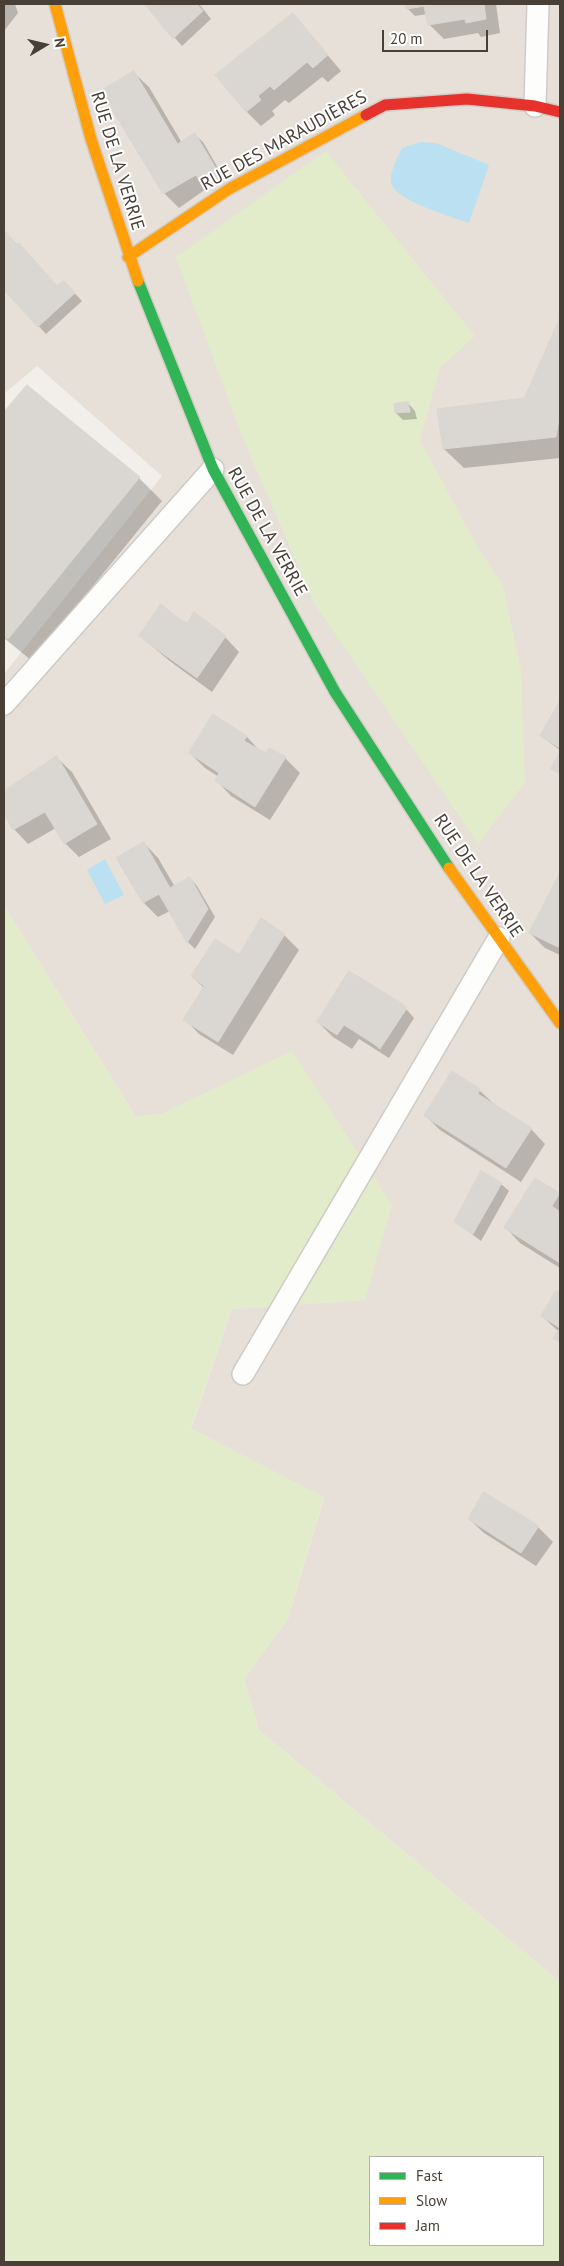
<!DOCTYPE html>
<meta charset="utf-8">
<style>
body{margin:0}
#map{position:relative;width:564px;height:2266px;overflow:hidden;background:#f2efeb;font-family:"PT Sans",sans-serif}
canvas{display:block}
.frame{position:absolute;inset:0;border:5px solid #483f36;pointer-events:none}
.legend{position:absolute;left:369px;top:2156px;width:175px;height:90px;box-sizing:border-box;background:#fff;border:1px solid #b6b2af;margin:0;padding:6px 9px;list-style:none;font-size:15px;color:#483f36}
.legend li{display:flex;align-items:center;gap:10px;height:25px}
.legend b{width:25px;border:1px solid #b6b2af}
.north{position:absolute;left:20px;top:20px;width:50px;height:50px;-webkit-text-stroke:4px #fff;paint-order:stroke;rotate:81deg;font-size:14px;font-weight:700;line-height:20px;text-align:center;color:#483f36}
.north::after{content:'';display:block;margin:auto;width:18px;height:22px;background:#483f36;clip-path:polygon(50% 0,100% 100%,50% 72%,0 100%)}
.scale{position:absolute;left:382px;top:30px;width:106px;height:22px;box-sizing:border-box;border:2px solid #483f36;border-top:0;padding-left:6px;font-size:15px;line-height:18px;white-space:nowrap;color:#483f36;-webkit-text-stroke:4px #fff;paint-order:stroke}
</style>
<div id="map">
<canvas width="564" height="2266"></canvas>
<div class="frame"></div>
<ul class="legend">
<li><b style="height:6px;background:#30b455"></b>Fast</li>
<li><b style="height:6px;background:#ff9f0a"></b>Slow</li>
<li><b style="height:6px;background:#e5322d"></b>Jam</li>
</ul>
<div class="north">N</div>
<div class="scale">20 m</div>
</div>
<script>
const c = document.querySelector('canvas').getContext('2d');
c.lineJoin = 'round';
function fill(path, color) {
  c.fillStyle = color;
  c.fill(path, 'evenodd');
}
function strokePath(path, color, width, dash) {
  c.strokeStyle = color;
  c.lineWidth = width;
  c.lineCap = dash ? 'butt' : 'round';
  c.setLineDash(dash || []);
  c.stroke(path);
}
function write(font, color, halo, rows, align = 'center') {
  c.font = font + ' "PT Sans",sans-serif';
  c.lineWidth = 4;
  c.setLineDash([]);
  c.textBaseline = 'middle';
  c.strokeStyle = halo;
  c.fillStyle = color;
  for (const [text, x, y, turn = 0] of rows) {
    c.save();
    c.translate(x, y);
    c.rotate((+turn || 0) * Math.PI / 180);
    c.textAlign = isNaN(turn) ? turn : align;
    if (halo) c.strokeText(text, 0, 0);
    c.fillText(text, 0, 0);
    c.restore();
  }
}
const residential = new Path2D(`
 M4 4H560V1982L259 1730 244 1679 288 1619 324 1498 191 1429 232 1309 365 1300 161 1114 136 1117 4 906V674L162 476 37 366 5 393 4 392Z`);
const green = new Path2D(`
 M326 151 475 336 440 368 420 440 478 548 503 585 521 670 525 783 478 844 314 603 241 434 176 257Z
 M4 906 136 1117 161 1114 292 1051 392 1205 365 1300 232 1309 191 1428 324 1497 288 1619 244 1679 259 1730 560 1982V2262H4ZM370 2157H543V2245H370Z`);
const water = new Path2D(`
 M421 142 436 143 489 165 469 223C452 217 398 201 392 185 388 174 397 159 402 148Z
 M105 859 124 895 105 904 87 870Z`);
const shadow = new Path2D(`
 M4 4H15L18 13 4 31Z
 M199 4 211 19 182 46 168 30Z
 M407 4H496L500 33 481 37 478 33 444 39 429 24 427 14 415 16 407 8Z
 M293 14 341 71 328 82 322 77 289 103 285 100 272 111 275 115 261 126 247 112Z
 M134 73 149 87 182 143 195 135 203 142 222 175 206 184 208 186 223 177 179 208 164 193 103 91Z
 M4 231 58 287 64 282 82 301 46 334 4 288Z
 M560 322V458L464 468 444 449 525 400Z
 M27 387 139 478 162 501 32 661 4 638V414Z
 M408 403 415 411 417 419 403 420 396 413Z
 M179 620 225 637 239 652 212 692 171 662 140 636Z
 M560 703V750L541 736Z
 M213 715 247 737 261 752 285 758 300 773 270 820 231 796 217 781 219 777 205 768 190 753Z
 M57 758 72 772 111 839 79 857 65 843 56 828 28 844 14 829 4 812V792L41 770Z
 M144 843 158 858 175 887 190 878 197 886 215 917 195 949 188 942 170 911 158 917 144 903Z
 M560 875V955L545 948 530 933Z
 M284 935 299 950 233 1055 199 1034 185 1019 204 988 192 976Z
 M406 1009 414 1018 389 1058 359 1039 352 1049 333 1037 318 1022Z
 M479 1090 494 1104 531 1129 545 1144 521 1182 440 1130 425 1115Z
 M501 1184 509 1191 481 1241 456 1222Z
 M559 1194 560 1195V1268L520 1243 506 1228Z
 M557 1293 560 1295V1343L555 1337 559 1332 542 1316Z
 M469 1519 538 1527 553 1542 536 1566 484 1533Z`);
const building = new Path2D(`
 M145 4H197L166 30Z
 M197 4 203 11 179 33 173 24Z
 M405 4H424L425 6 406 9Z
 M424 4H484L486 19 466 23 465 19 428 25Z
 M293 13 328 55 313 68 307 62 274 90 270 86 258 96 261 100 246 112 215 75Z
 M173 24 179 33 173 39 166 30Z
 M134 71 196 175 163 194 101 91Z
 M195 133 221 177 203 187 178 144Z
 M4 230 16 244 19 243 52 280 26 314 4 290Z
 M52 280 56 286 64 281 75 293 38 327 26 314Z
 M560 318V413L556 437 443 449 437 409 524 398Z
 M27 385 140 477 8 639 4 636V412Z
 M408 402 410 412 395 413 394 404Z
 M161 604 178 618 155 648 139 636Z
 M194 612 226 636 197 678 155 648 178 618 187 623Z
 M560 701V748L540 736Z
 M213 714 247 736 244 741 266 753 269 748 286 757 255 807 215 781 219 773 189 753Z
 M560 752V774L551 769Z
 M57 756 97 824 64 844 45 812 13 830 4 814V791Z
 M144 842 170 888 143 903 116 858Z
 M560 873V943L558 947 529 933Z
 M190 877 208 909 195 930 170 888Z
 M170 888 195 930 187 943 159 894Z
 M261 918 285 934 218 1042 183 1020 204 986 191 976 215 939 239 954Z
 M349 971 400 1002 374 1044 344 1025 337 1035 317 1022Z
 M400 1002 407 1008 380 1049 374 1044Z
 M452 1071 480 1089 478 1094 532 1128 506 1168 424 1116Z
 M481 1171 502 1183 473 1234 454 1222Z
 M535 1178 560 1193 552 1206 560 1212V1263L504 1228Z
 M556 1291 560 1293V1342L553 1338 560 1328 541 1316Z
 M484 1492 539 1526 521 1553 468 1519Z`);
const lane = new Path2D(`
 M535 106 538 4
 M4 704 213 469
 M243 1374 499 938`);
const fast = new Path2D(`
 M138 281 213 469 335 692 449 868`);
const slow = new Path2D(`
 M55 4 91 139 138 281
 M128 257 229 189 366 115
 M449 868 560 1023`);
const jam = new Path2D(`
 M366 115 385 105 467 99 535 106 560 112`);
const streetNames = [
 ["RUE DES MARAUDIÈRES",284,141,-29],
 ["RUE DE LA VERRIE",117,161,73],
 ["RUE DE LA VERRIE",267,532,61],
 ["RUE DE LA VERRIE",478,876,56]
];
fill(residential, '#e6e0d8');
fill(green, '#e2ecca');
fill(water, '#bae0f1');
fill(shadow, '#0003');
fill(building, '#dad6d2');
strokePath(building, '#dad6d1', 1);
strokePath(lane, '#cecbc7', 24);
strokePath(fast, '#d3cdc3', 14);
strokePath(slow, '#d3cdc3', 14);
strokePath(jam, '#d3cdc3', 14);
strokePath(lane, '#fdfdfc', 21);
strokePath(fast, '#30b455', 11);
strokePath(slow, '#ff9f0a', 11);
strokePath(jam, '#e5322d', 11);
write('18px', '#483f36', '#fff', streetNames);
</script>
